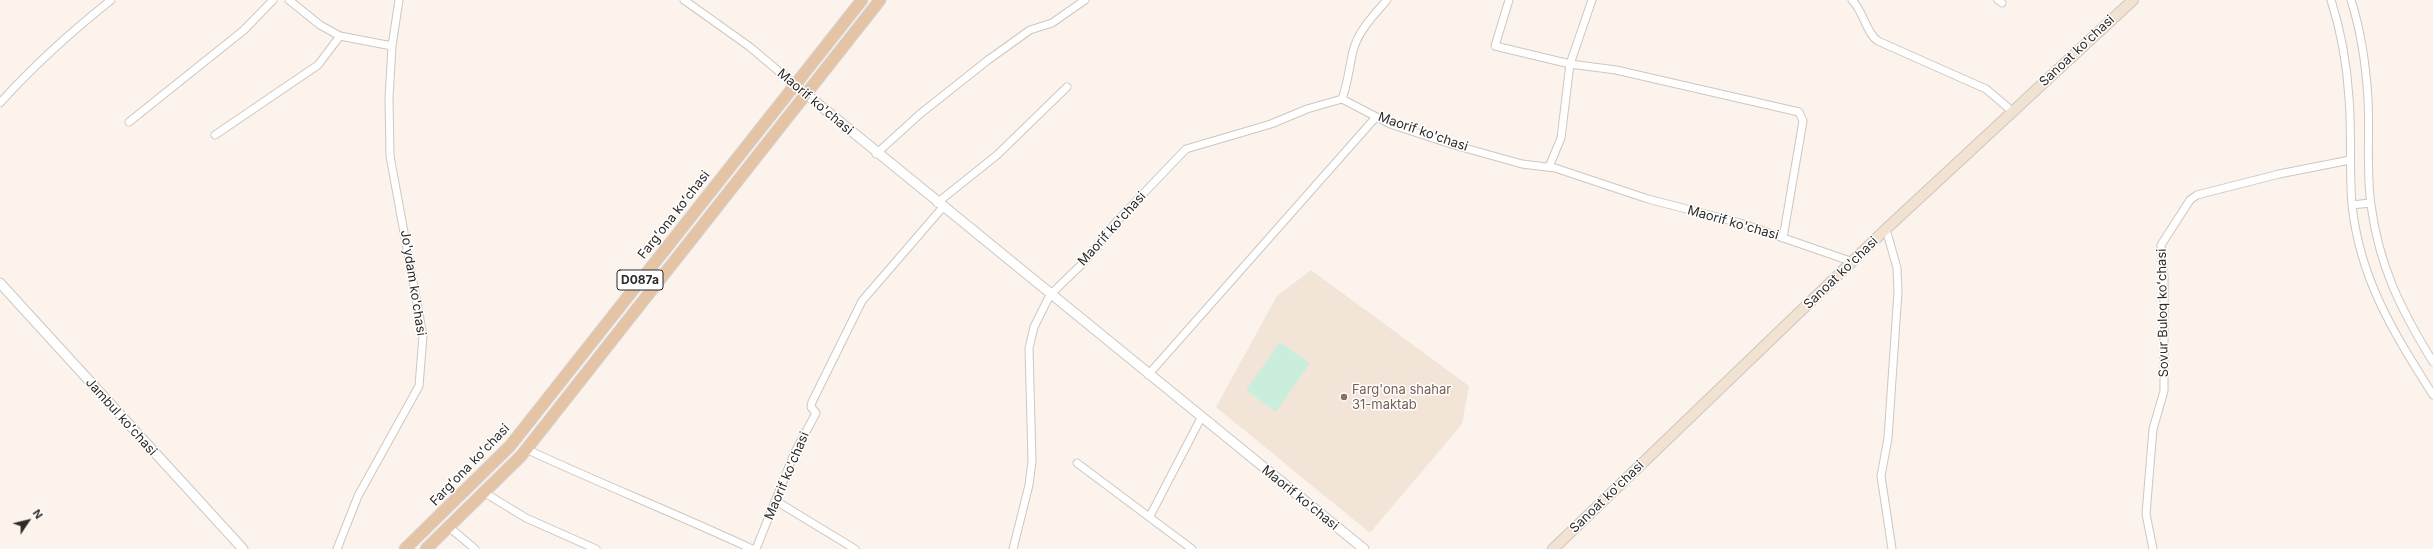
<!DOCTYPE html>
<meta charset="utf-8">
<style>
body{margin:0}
#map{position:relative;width:2433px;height:549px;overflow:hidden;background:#fbf3ec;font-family:Inter,sans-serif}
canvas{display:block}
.north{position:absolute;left:8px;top:501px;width:40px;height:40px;-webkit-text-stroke:3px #fff;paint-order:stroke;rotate:55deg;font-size:11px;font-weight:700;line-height:16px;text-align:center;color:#2d2a28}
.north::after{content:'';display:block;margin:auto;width:14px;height:18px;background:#2d2a28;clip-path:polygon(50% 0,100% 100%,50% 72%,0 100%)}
</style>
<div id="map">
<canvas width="2433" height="549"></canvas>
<div class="north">N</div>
</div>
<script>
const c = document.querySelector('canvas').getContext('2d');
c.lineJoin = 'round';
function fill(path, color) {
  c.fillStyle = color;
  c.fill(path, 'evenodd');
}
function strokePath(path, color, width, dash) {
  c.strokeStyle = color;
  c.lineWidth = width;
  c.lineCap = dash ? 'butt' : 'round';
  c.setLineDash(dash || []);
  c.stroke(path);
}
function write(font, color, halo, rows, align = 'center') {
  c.font = font + ' Inter,sans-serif';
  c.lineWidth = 3;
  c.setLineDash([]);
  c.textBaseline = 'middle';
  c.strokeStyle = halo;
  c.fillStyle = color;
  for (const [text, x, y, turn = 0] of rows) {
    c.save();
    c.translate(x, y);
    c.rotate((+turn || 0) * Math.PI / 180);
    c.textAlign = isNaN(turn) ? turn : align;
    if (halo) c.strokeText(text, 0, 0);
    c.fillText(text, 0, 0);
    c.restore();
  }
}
const built = new Path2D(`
 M1311 270 1469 386 1462 424 1370 533 1216 407 1277 296Z`);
const green = new Path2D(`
 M1280 342 1310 363 1276 412 1246 390Z`);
const minor = new Path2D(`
 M289 0 320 25 340 36 392 46
 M684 0 750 47 795 85
 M1509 0 1495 46 1570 64 1616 70 1799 112 1803 121 1783 238
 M1852 0C1864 12 1866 33 1878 41L1986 89 2012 111
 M1998 0 2002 3
 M2331 0C2341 31 2347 66 2349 98 2352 134 2349 169 2352 205 2360 280 2394 333 2433 395
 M2351 0C2361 31 2366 66 2368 99 2370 134 2366 170 2371 205 2379 266 2401 310 2433 362
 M1342 99C1348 83 1349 68 1353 51 1358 31 1374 15 1387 0
 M0 103C34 65 71 32 111 0
 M129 122 244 30 273 0
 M215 135 318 65 340 36
 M876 154 920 114 988 60 1030 30 1052 23 1085 0
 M1549 167 1561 138 1570 64 1592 0
 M937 203 997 155 1067 87
 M2352 205 2370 203
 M1886 229 1897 268 1898 292 1888 438 1881 476 1892 549
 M1148 375 1376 117
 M526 449C601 484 677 514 752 549
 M1077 463 1192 549
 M485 493 526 518 596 549
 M776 501 855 549
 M1150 516 1201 418
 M449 527 475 549
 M337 549 358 496 419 386 423 336 390 156 389 98 392 46 399 0
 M756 549 794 454 816 413 811 407 812 402 862 301 943 207
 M1013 549 1029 485 1032 461 1029 348 1034 327 1050 295 1082 264 1117 221 1186 149 1271 124 1307 109 1342 99 1390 124 1454 145 1522 164 1555 168 1648 199 1740 223 1853 262
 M2153 549 2146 514 2153 429 2164 391V278L2161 245 2190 200 2197 195 2279 174 2350 160`);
const tertiary = new Path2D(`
 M795 85 1364 549
 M0 283 243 549`);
const secondary = new Path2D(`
 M1553 549 1886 229 2133 0`);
const primary = new Path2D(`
 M405 549 510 446 862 0
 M426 549 521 456 880 0`);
const markers = [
 [1344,397,4,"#8d6e63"]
];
const shields = [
 [640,280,46]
];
const shieldNames = [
 ["D087a",640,280]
];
const streetNames = [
 ["Sanoat ko'chasi",2077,51,-43],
 ["Maorif ko'chasi",815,102,40],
 ["Maorif ko'chasi",1423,132,19],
 ["Fargʻona koʻchasi",674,215,-52],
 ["Maorif ko'chasi",1733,223,16],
 ["Maorif ko'chasi",1112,229,-48],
 ["Sanoat ko'chasi",1841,273,-44],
 ["Jo'ydam ko'chasi",413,283,81],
 ["Sovur Buloq koʻchasi",2163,313,-91],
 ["Jambul koʻchasi",121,417,48],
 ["Fargʻona koʻchasi",470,465,-46],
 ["Maorif ko'chasi",787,476,-67],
 ["Sanoat ko'chasi",1607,497,-44],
 ["Maorif ko'chasi",1300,498,39]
];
const educationNames = [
 ["Farg'ona shahar",1352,390],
 ["31-maktab",1352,405]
];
fill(built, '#f2e5d8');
fill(green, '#caeedc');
strokePath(minor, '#cec7c0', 9);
strokePath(tertiary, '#cec7c0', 11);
strokePath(secondary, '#cec7c0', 12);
strokePath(primary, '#d5d4d4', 13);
strokePath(minor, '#fff', 7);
strokePath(tertiary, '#fff', 9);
strokePath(secondary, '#f2e2d2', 10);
strokePath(primary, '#e5c4a6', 11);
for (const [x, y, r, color] of markers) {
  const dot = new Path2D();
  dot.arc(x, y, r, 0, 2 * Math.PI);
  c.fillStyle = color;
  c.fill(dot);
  strokePath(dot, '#fff', 1.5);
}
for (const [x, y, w] of shields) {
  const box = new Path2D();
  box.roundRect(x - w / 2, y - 10, w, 20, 3);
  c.fillStyle = '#fff';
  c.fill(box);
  strokePath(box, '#2d2a28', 1);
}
write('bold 12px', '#2d2a28', null, shieldNames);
write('13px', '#2d2a28', '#fff', streetNames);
write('13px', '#785e54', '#fff', educationNames, 'left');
</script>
